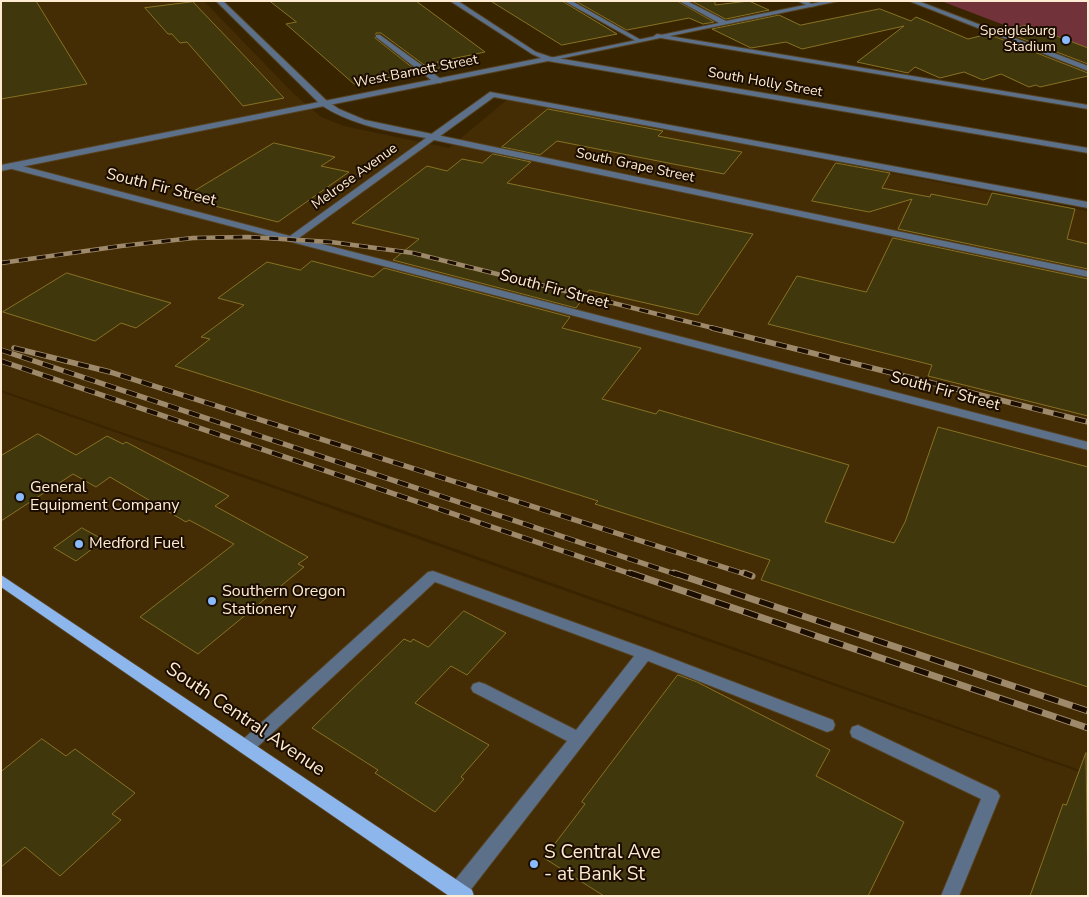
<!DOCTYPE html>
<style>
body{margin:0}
#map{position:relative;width:1089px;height:897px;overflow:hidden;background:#392400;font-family:"Nunito Sans",sans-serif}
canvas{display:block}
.frame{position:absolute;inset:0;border:2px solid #ffebd2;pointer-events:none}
</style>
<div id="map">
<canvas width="1089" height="897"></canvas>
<div class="frame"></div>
</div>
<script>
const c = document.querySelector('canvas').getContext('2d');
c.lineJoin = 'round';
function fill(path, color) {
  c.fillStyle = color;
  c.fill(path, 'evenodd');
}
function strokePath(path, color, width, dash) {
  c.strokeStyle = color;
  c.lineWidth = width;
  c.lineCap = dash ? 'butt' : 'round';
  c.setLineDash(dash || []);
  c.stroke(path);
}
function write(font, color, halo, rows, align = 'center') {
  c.font = font + ' "Nunito Sans",sans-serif';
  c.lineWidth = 4;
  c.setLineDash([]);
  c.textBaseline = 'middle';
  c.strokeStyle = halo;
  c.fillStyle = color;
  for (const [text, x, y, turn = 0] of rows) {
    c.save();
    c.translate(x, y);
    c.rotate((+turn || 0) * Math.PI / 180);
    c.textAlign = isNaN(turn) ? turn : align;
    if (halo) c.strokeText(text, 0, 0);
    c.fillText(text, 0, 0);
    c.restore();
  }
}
const built = new Path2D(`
 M1 1H204L293 93 321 117 344 126 449 148 508 99 1088 211V773L419 536 1 390Z
 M1 392 1088 775V896H1Z`);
const green = new Path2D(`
 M941 1H1088V57Z`);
const building = new Path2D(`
 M1 1H36L87 84 1 99Z
 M270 1H416L485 52 437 62 444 67 431 70 381 33H376L375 38 418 72 354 84 286 24 296 22Z
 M491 1H562L617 34 562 45Z
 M576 1H677L714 22 703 24 689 18 627 30Z
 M692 1H715V5L749 1 769 10 726 19Z
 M193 2 235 46 284 98 243 106 187 42 180 43 172 34H168L145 8Z
 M880 9 911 21 916 17 968 39 988 34 1088 73V76L1040 87 1036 85 1029 87 1001 74 983 80 964 72 940 78 915 67 908 73 857 62 904 26 802 49 786 42 751 48 712 29 779 15 800 25Z
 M1028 25 1088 48V64L1002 31Z
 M548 109 663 131 658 136 742 152 724 174 557 141 540 155 502 147Z
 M274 143 335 157 321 166 349 172 278 222 183 198Z
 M493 154 531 162 507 183 753 234 698 315 589 290 576 308 393 260 419 239 352 223 427 166 447 171 462 159 482 163Z
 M836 163 890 173 882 188 930 197 931 194 987 205 992 193 1075 209 1067 239 1088 244V269L898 229 912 199 869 212 812 201Z
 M893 238 1088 279V416L928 376 932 365 768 324 797 276 866 292Z
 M312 261 373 277 384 268 570 317 562 328 641 348 602 399 656 414 659 410 849 465 825 522 894 543 905 522 938 427 1088 467V687L761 580 770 560 595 504 598 501 175 366 210 339 201 337 244 305 218 298 267 262 300 270Z
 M67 273 97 282 171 303 136 328 121 323 95 341 3 312Z
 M38 434 76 455 107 436 123 444 126 442 229 496 215 506 308 557 298 564 304 567 198 654 140 617 234 544 189 520 186 522 110 477 96 487 73 474 1 521V456Z
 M82 528 104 540 76 561 54 548Z
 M464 611 506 633 467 675 451 666 415 703 489 745 461 777 464 779 435 812 375 773 378 770 312 728 404 639 411 642 413 639 428 647Z
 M678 675 697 682 830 750 816 776 904 822 868 896H604L544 858 585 804 582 802Z
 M42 739 66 756 75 749 135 793 112 814 121 820 60 876 25 847 1 867V772Z
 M1086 753 1088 896H1030L1063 804 1066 805Z`);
const service = new Path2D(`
 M564 1H572L641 40 636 41Z
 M798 1H807L815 6 810 7Z
 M657 34 1088 105V109L655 37 654 36Z
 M376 35H380L441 79V83H435L376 37Z
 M490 92 1088 202V208L494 97 436 139H430V135Z
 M433 571 650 650 833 720 835 725 833 730 827 732 648 661 466 896H451L449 891 451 885 567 741 473 692 471 688 473 684 479 682 485 684 576 730 634 656 435 582 252 752 246 754 240 752 238 747 240 742 428 572Z
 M858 725 997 791 1000 796 959 896H941L981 799 852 737 850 732 852 727Z`);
const minor = new Path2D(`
 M216 1H223L327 101 339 109 365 120 1088 271V277L434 140 299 238 1088 442V450L8 168 7 166 11 163 290 236 426 138C389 131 353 126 321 105Z
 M679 1H687L726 21 825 1H839L549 61 545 59 719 23Z
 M909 1H918L1088 66V71Z`);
const tertiary = new Path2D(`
 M450 1H458L536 52 551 57 1088 148V153L548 61 1 171V165L541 58 532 54Z`);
const primary = new Path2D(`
 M1 575 472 890 474 896H449L1 587Z`);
const railFar2 = new Path2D(`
 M1 263 121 246 193 238 248 237 331 242 413 253 717 329`);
const railFar1 = new Path2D(`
 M712 328 1088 422
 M14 348 110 372 748 575
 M1 350 678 575
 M1 361 634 575`);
const rail = new Path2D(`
 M630 573 1088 728
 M674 573 1088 711
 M744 573 752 576`);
const markers = [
 [1066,40,5,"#88bafc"],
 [20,497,5,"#88bafc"],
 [79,544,5,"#88bafc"],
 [212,601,5,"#88bafc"],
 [534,864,5,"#88bafc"]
];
const farPoinames = [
 ["Speigleburg",1056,32],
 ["Stadium",1056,48]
];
const farStreetnames = [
 ["West Barnett Street",416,72,-11],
 ["South Holly Street",765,83,10],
 ["South Grape Street",635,166,12],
 ["Melrose Avenue",355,177,-36]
];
const streetNames = [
 ["South Fir Street",161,188,14],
 ["South Fir Street",554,290,15],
 ["South Fir Street",945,392,15]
];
const poiNames = [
 ["General",30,488],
 ["Equipment Company",30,506],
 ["Medford Fuel",89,544],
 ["Southern Oregon",222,592],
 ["Stationery",222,610]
];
const nearStreetnames = [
 ["South Central Avenue",245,720,34]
];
const nearPoinames = [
 ["S Central Ave",544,853],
 ["- at Bank St",544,875]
];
fill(built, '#442c04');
fill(green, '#723239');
fill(building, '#41370d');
strokePath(building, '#867223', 1);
strokePath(service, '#55401d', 2);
strokePath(minor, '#55401d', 2);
strokePath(tertiary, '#55401d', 2);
strokePath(primary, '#55401d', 2);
fill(service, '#5c7089');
fill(minor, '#5c7089');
fill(tertiary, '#5c7089');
fill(primary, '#8db6ec');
strokePath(railFar2, '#9e8a6b', 4.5);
strokePath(railFar1, '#9e8a6b', 5.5);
strokePath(rail, '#9e8a6b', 7);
strokePath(railFar2, '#1b0e00', 3, [9]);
strokePath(railFar1, '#1b0e00', 4, [11]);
strokePath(rail, '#1b0e00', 5, [15]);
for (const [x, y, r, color] of markers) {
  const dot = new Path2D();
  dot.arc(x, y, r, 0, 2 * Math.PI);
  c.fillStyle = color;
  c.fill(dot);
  strokePath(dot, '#1b0e00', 2);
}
write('14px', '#ffebd2', '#1b0e00', farPoinames, 'right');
write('14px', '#ffebd2', '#1b0e00', farStreetnames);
write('16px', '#ffebd2', '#1b0e00', streetNames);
write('16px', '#ffebd2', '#1b0e00', poiNames, 'left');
write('19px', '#ffebd2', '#1b0e00', nearStreetnames);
write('19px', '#ffebd2', '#1b0e00', nearPoinames, 'left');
</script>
